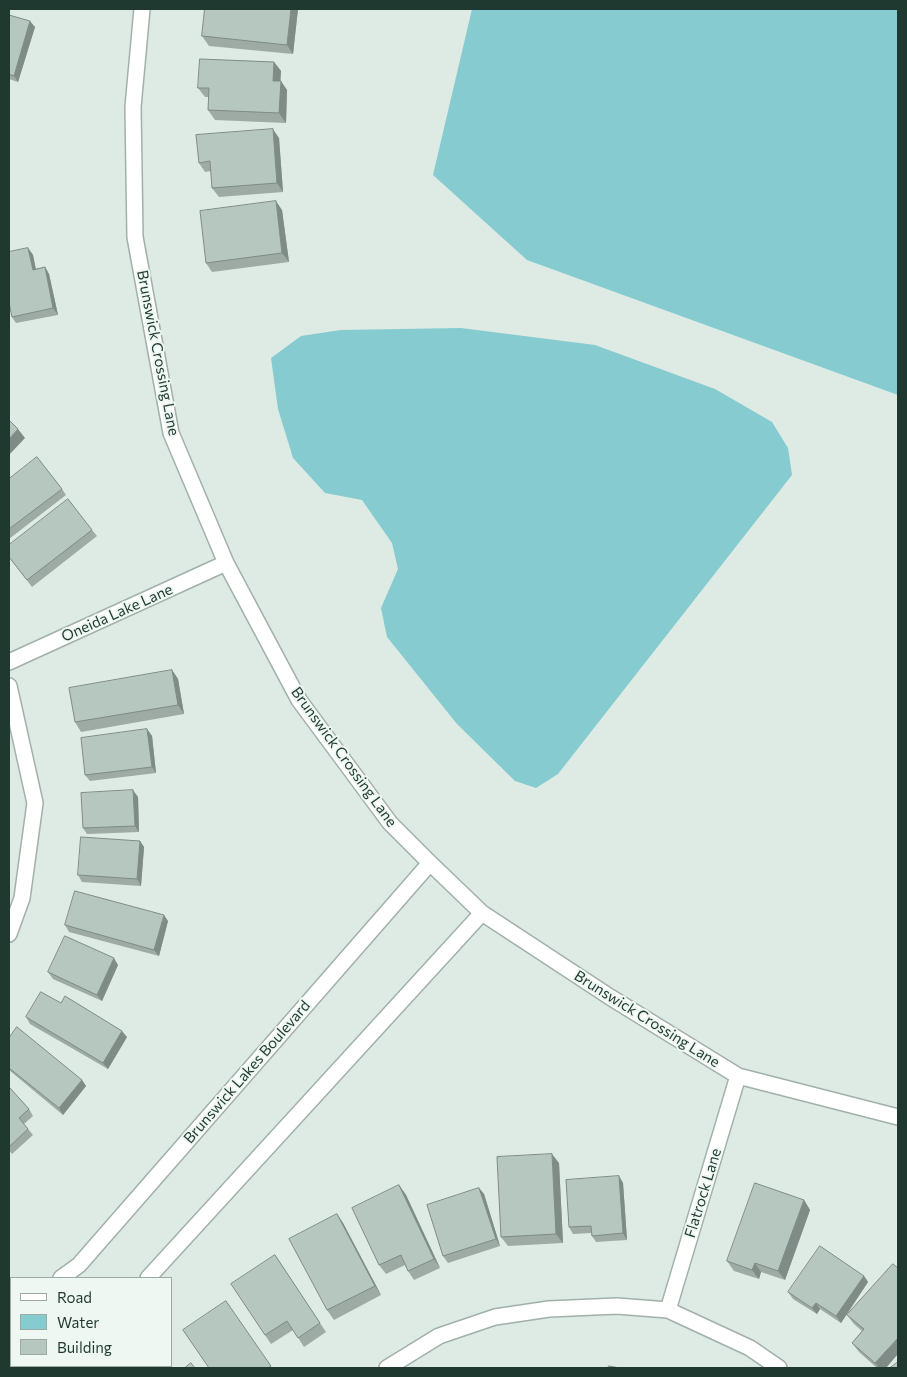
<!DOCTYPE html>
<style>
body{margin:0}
#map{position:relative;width:907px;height:1377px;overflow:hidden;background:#deeae4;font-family:Commissioner,sans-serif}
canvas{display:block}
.frame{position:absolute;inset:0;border:10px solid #1f3930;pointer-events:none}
.legend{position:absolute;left:10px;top:1277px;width:162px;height:90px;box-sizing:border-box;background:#eef7f2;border:1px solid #9baba4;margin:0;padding:6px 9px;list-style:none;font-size:15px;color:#1f3930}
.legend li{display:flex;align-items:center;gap:10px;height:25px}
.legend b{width:25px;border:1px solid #9baba4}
</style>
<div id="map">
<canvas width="907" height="1377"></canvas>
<div class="frame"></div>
<ul class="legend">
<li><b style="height:6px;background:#fff"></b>Road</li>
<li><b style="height:14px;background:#85cbd0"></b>Water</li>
<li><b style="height:14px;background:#b6c7bf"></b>Building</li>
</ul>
</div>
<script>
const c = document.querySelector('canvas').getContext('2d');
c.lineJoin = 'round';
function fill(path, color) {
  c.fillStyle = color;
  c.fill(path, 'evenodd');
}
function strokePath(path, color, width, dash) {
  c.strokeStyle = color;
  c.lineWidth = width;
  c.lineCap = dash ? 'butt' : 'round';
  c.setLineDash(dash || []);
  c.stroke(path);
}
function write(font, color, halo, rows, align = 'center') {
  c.font = font + ' Commissioner,sans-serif';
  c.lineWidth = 4;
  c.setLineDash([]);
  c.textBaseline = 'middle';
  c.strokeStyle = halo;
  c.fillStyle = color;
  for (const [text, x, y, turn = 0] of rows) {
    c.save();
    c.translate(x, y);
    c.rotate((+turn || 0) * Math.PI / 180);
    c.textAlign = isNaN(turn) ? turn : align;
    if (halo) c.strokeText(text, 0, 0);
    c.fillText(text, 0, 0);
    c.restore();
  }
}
const water = new Path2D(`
 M472 9H898V395L527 260 433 175Z
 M461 328 595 345 715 389 772 422 788 448 792 475 558 774 536 788 515 781 457 724 387 637 381 608 398 569 392 543 362 500 325 493 293 458 278 409 271 358 301 336 341 330Z`);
const street = new Path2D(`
 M142 9 133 107 135 237 171 433 226 563 299 700 390 823 430 863 482 913 610 997 738 1076 898 1117
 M9 662 226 563
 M9 686 35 803 22 898 9 934
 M61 1278 79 1265 430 863
 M148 1278 482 913
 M668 1310 738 1076
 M9 1318 11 1317
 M43 1368 46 1366
 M387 1368 439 1336 495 1317 549 1309 617 1306 668 1310 750 1348 779 1368`);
const wall = new Path2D(`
 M205 9H298L293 54 209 46 202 36Z
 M9 15 35 27 18 82 9 79Z
 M274 62 281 71 280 81 287 90 286 123 215 120 208 110 209 97H205L198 88Z
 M279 138 283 192 219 197 212 188 211 171 205 172 199 163Z
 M282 210 289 262 212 272 206 263Z
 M28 248 33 255 36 269 45 267 49 274 58 315 16 323 12 317Z
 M9 479 62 489 66 495 9 539Z
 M92 530 97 536 32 587 9 557V545Z
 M172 670 178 679 184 714 81 732 75 722Z
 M147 729 152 736 156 773 90 781 85 775Z
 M138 797 139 832 87 834 83 828Z
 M140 841 144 847 141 886 82 882 78 875Z
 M168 921 159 956 69 932 65 925Z
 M118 965 102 1001 53 979 48 972Z
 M61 1003 127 1037 108 1069 30 1024 26 1017Z
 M9 1038 82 1080 86 1086 63 1115 9 1070Z
 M9 1087 29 1109 33 1116 24 1124 33 1135 12 1154 9 1150Z
 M559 1163 563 1243 508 1246 501 1237Z
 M619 1176 623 1183 627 1240 596 1242 592 1236 591 1233 573 1234 569 1227Z
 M399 1185 406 1195 440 1268 414 1280 408 1271 405 1265 386 1274 379 1265Z
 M479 1188 484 1194 500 1246 448 1263 443 1256Z
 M804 1200 810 1210 785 1280 761 1272 759 1279 734 1271 727 1261Z
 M337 1214 343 1223 381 1295 334 1320 327 1310Z
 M275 1255 326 1332 304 1347 293 1330 271 1344 265 1335Z
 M893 1264 886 1368H877L859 1352 852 1343 862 1331 854 1324 847 1315Z
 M864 1276 868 1282 841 1323 820 1309 817 1314 793 1299 788 1292Z`);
const shadedWall = new Path2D(`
 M291 9H298L293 54 287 45Z
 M30 21 35 27 18 82 14 76Z
 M274 62 281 71 280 90 273 81Z
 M281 81 287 90 286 123 279 113Z
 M273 129 279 138 283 192 277 183Z
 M276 201 282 210 289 262 282 253Z
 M28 248 33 255 37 276 33 270Z
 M45 267 49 274 58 315 53 308Z
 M18 429 25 438 9 455V439Z
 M172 670 178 679 184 714 178 705Z
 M147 729 152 736 156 773 152 767Z
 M133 790 138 797 139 832 135 826Z
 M140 841 144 847 141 886 137 879Z
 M164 915 168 921 159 956 154 950Z
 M114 958 118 965 102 1001 97 995Z
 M122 1031 127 1037 108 1069 103 1063Z
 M82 1080 86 1086 63 1115 59 1108Z
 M552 1154 559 1163 563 1243 556 1234Z
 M619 1176 623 1183 627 1240 623 1233Z
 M399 1185 406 1195 440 1268 434 1259Z
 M479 1188 484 1194 500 1246 496 1239Z
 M804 1200 810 1210 785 1280 778 1271Z
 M337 1214 343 1223 381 1295 375 1286Z
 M755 1263 761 1272 759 1279 752 1270Z
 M864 1276 868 1282 841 1323 836 1316Z
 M816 1303 820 1309 817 1314 812 1308Z
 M898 1338V1354L886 1368H879L875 1363Z`);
const building = new Path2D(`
 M205 9H291L287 45 202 36Z
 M9 15 30 21 14 76 9 74Z
 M200 59 274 62 273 81H281L279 113 208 110 209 88H198Z
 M273 129 277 183 212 188 210 161 199 163 196 135Z
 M276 201 282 253 206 263 200 211Z
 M28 248 33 270 45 267 53 308 12 317 9 303V252Z
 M9 420 18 429 9 439Z
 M37 457 62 489 9 529V479Z
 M68 499 92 530 27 580 9 557V545Z
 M172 670 178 705 75 722 69 688Z
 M147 729 152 767 85 775 81 738Z
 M133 790 135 826 83 828 81 793Z
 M81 837 140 841 137 879 78 875Z
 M75 891 164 915 154 950 65 925Z
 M65 936 114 958 97 995 48 972Z
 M41 992 61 1003 65 996 122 1031 103 1063 26 1017Z
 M17 1027 82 1080 59 1108 9 1068V1038Z
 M9 1087 29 1109 19 1118 28 1129 9 1147Z
 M552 1154 556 1234 501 1237 497 1157Z
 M619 1176 623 1233 592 1236 591 1226 569 1227 566 1180Z
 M755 1183 804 1200 778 1271 755 1263 752 1270 727 1261Z
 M399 1185 434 1259 408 1271 401 1255 379 1265 352 1208Z
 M479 1188 496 1239 443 1256 427 1205Z
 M337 1214 375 1286 327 1310 289 1239Z
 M820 1246 864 1276 836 1316 816 1303 812 1308 788 1292Z
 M275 1255 320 1323 298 1338 287 1321 265 1335 231 1284Z
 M893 1264 898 1268V1338L875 1363 852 1343 864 1329 847 1315Z
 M226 1301 271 1366 268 1368H209L183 1330Z
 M898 1362V1368H890Z
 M191 1363 195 1368H185Z
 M609 1366 620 1368H608Z`);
const streetNames = [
 ["Brunswick Crossing Lane",158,353,79],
 ["Oneida Lake Lane",117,613,-24],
 ["Brunswick Crossing Lane",344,757,54],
 ["Brunswick Crossing Lane",647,1019,32],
 ["Brunswick Lakes Boulevard",247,1072,-49],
 ["Flatrock Lane",703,1193,-73]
];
fill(water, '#85cbd0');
strokePath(street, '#a1b1aa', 18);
strokePath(street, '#fff', 15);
fill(wall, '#9daba4');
fill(shadedWall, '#7f8b86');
fill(building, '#b6c7bf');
strokePath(building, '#7f8b86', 1);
write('15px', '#1f3930', '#eef7f2', streetNames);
</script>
